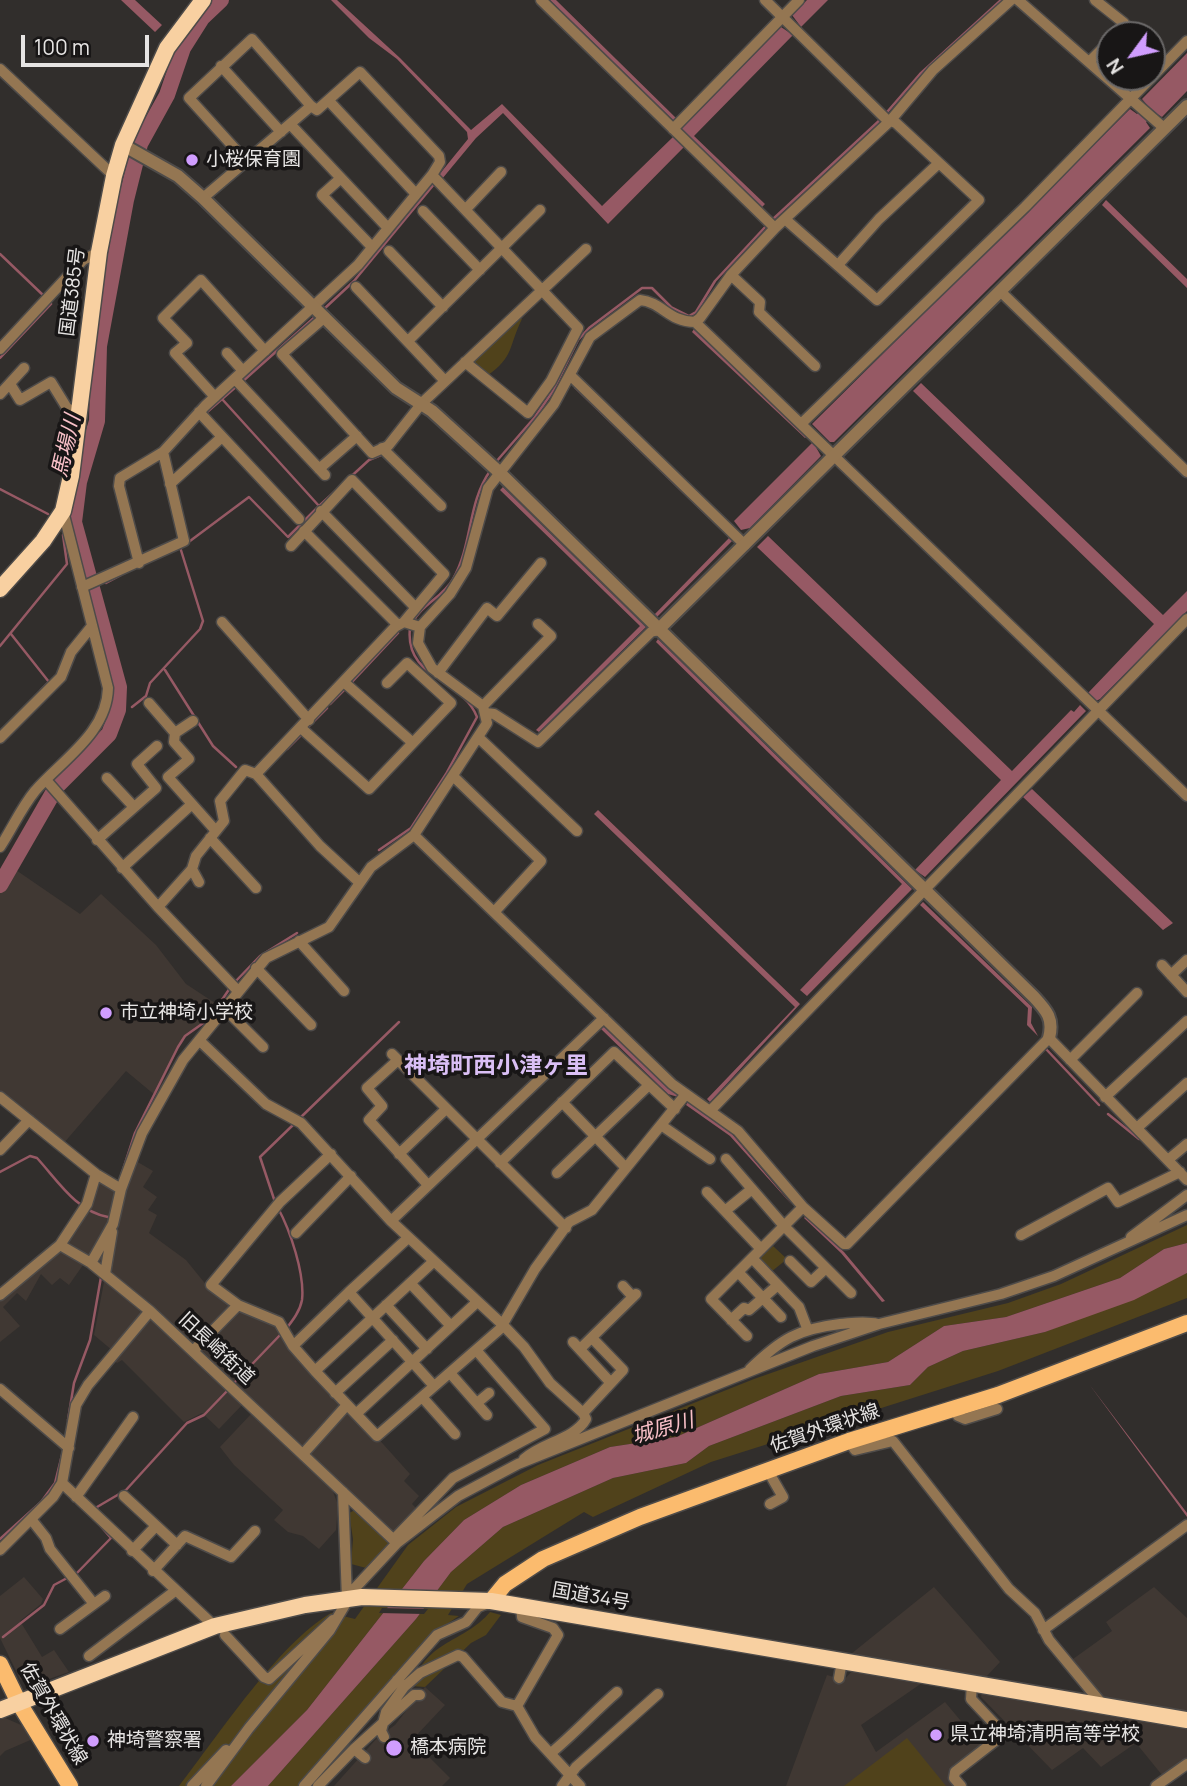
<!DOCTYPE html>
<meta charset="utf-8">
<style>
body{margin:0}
#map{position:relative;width:1187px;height:1786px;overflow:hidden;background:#312e2c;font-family:Manrope,sans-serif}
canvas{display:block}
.north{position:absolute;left:1096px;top:21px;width:70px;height:70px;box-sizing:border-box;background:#181616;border:2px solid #6a6868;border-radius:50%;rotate:237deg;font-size:19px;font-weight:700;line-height:28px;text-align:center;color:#e6e4e3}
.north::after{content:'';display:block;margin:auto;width:24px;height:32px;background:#d09dfe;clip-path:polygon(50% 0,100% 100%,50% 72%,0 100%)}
.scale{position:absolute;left:21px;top:35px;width:128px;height:32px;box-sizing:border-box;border:4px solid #e6e4e3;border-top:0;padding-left:9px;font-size:21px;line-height:24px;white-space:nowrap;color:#e6e4e3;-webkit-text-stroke:5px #181616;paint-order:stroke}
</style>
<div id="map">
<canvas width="1187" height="1786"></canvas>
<div class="north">N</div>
<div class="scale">100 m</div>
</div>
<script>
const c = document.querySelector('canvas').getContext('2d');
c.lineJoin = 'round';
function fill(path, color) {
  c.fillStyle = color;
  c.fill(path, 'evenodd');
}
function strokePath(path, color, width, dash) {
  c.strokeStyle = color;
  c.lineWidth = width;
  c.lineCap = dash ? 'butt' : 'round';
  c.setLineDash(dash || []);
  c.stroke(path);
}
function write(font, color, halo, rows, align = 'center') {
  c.font = font + ' Manrope,"Noto Sans JP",sans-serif';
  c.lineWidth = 7;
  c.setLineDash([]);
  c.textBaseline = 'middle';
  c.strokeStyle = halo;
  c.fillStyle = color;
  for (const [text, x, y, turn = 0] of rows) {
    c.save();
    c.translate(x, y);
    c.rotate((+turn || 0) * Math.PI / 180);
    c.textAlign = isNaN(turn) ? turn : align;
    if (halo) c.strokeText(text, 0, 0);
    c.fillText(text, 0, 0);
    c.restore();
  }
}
const built = new Path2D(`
 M13 868 80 914 101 894 156 945 186 984 218 1005 206 1020 184 1036 156 1096 126 1071 63 1144 0 1093V893Z
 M136 1161 153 1171 143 1187 157 1197 148 1210 157 1215 149 1233 186 1260 212 1292 230 1306 277 1326 410 1474 404 1481 419 1496 412 1504 417 1509 394 1534 332 1489 338 1505 336 1530 319 1549 303 1536 288 1532 274 1520 283 1510 234 1465 220 1447 252 1413 243 1404 219 1429 202 1413 184 1422 122 1360 117 1363 110 1356 113 1351 94 1335 104 1282 83 1265 69 1285 60 1278 52 1285 41 1274 26 1301 17 1293 3 1307 20 1326 0 1342V1299L59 1249 98 1179 124 1193Z
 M24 1577 43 1599 41 1604 20 1621 42 1657 54 1650 69 1672 32 1685 20 1679 0 1638V1596Z
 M934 1587 1000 1662 986 1677 851 1654Z
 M1154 1587 1187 1618V1712L1100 1696 1073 1659 1112 1631 1106 1622Z
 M852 1671 922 1683 861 1725 876 1752 945 1702 981 1745 949 1770 948 1780 953 1786H786L827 1675 844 1680Z
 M425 1687 445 1705 412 1740 450 1778 442 1786H334L378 1737 395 1725Z
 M982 1691 1187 1726V1758L1162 1775 1136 1743 1101 1767 1083 1748 1052 1770 981 1697Z
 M5 1718 28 1728 35 1738 5 1751 0 1756V1720Z`);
const green = new Path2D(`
 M519 315 522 319C508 347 515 356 487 376L469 362Z
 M1187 1225V1243L1164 1249 1120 1278 1006 1317 944 1326 888 1362 819 1374 676 1437 610 1447 521 1485 464 1520 424 1561 307 1710 231 1786H179C218 1736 278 1644 331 1613L355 1619 408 1545 456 1507 538 1465 754 1379 888 1332 1008 1303 1061 1284Z
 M773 1246 787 1259 771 1272 758 1260Z
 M1187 1273V1298L998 1371 711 1462 593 1517 584 1512 467 1584 448 1615 459 1616 433 1633 298 1786H268L416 1619 451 1572 503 1527 613 1478 686 1463 709 1446 841 1396 910 1385 928 1367 963 1351 1045 1332Z
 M355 1510 389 1543 370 1569 351 1564 353 1539 349 1513Z
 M490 1612 501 1615 486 1635 471 1643 425 1687 412 1686C427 1639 464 1643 490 1612Z
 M907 1738 946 1786H844Z`);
const water = new Path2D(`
 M121 0H135L162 25 155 32Z
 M331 0H337L400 58 471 130 502 104 602 206 673 137 684 147 608 224 503 113 476 138 442 179 438 176 468 139 467 132 397 59 369 38Z
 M550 0H556L676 118 674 121Z
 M807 0H828L801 27 792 15Z
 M781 27 793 35 694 136 765 204 762 207 681 129Z
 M1187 53V91L1162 117 1155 113 1146 122 1150 128 834 442H830L812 424 1130 109 1137 114 1147 105 1142 99Z
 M1106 200 1187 279V288L1102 205Z
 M694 329 808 436 805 438 692 332Z
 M921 383 1163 615 1187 591V611L1100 699 1096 701 1088 693 1154 624 913 391Z
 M576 386 734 539 656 618 654 615 729 538 574 388Z
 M813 442 821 456 750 528 741 530 734 521Z
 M503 487 646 627 539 732 536 730 640 626 500 490Z
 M768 536 1012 771 1071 710 1074 712 1080 705 1086 711 925 877 915 870 1001 780 757 547Z
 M658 639 912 889 807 996 800 990 902 884 656 642Z
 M1032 789 1173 923 1163 930 1023 797Z
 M598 810 800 1004 710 1102 707 1099 795 1007 594 814Z
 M923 902 1032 1007 1031 1023 1038 1036 1027 1025 1028 1008 920 905Z
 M603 1026 679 1095 678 1097 668 1094 600 1028Z
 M688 1102 732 1134 793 1206 730 1136 686 1105Z
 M806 1216 844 1252 885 1301 882 1302 841 1253 804 1218Z
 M1187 1243V1273L1134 1300 1045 1332 963 1351 928 1367 910 1385 841 1396 709 1446 686 1463 613 1478 503 1527 451 1572 416 1619 268 1786H231L307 1710 424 1561 464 1520 521 1485 610 1447 676 1437 819 1374 888 1362 944 1326 1006 1317 1120 1278 1164 1249Z
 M1089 1384 1187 1513V1517Z`);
const pier = new Path2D(`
 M382 1608 428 1609 424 1614 379 1613Z`);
const stream = new Path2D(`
 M772 220 881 119 920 74 1001 0
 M0 254 44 296
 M324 309 354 281 435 183
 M0 358 51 304
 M243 381 316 316
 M222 399 319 506 369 460 381 455
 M206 413 238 385
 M495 463 535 417 553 391 578 340 589 328 642 288H652L671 307 689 316 696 312 715 281 767 225
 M0 489 48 514
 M190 541 249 497 288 537 318 507
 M106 583 121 575
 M413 622C421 605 443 597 453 579 473 544 467 504 490 471
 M11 634 49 682 41 690
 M0 646 67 564 63 535
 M165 670 213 746 236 767
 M352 682 398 633
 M330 704 344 690
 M132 707 146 696 150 683 200 629 203 621 180 547
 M307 728 327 708
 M287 749 301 735
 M379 850 411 828 446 774 477 717C463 679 404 679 410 628
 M234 983 260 956 297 933
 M1045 1048 1099 1105
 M1108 1114 1139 1139
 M299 1119 399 1022
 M0 1172 30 1156 37 1158C58 1181 76 1211 108 1217
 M120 1179 135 1133 178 1047 185 1036 209 1019 230 988
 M275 1202 260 1157 294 1124
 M278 1208C290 1230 305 1274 302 1300 300 1311 293 1320 286 1329
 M235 1382 281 1334
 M68 1420 74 1383 90 1340 101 1277
 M97 1512V1507L126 1490 187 1423 204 1415 228 1390
 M0 1539 41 1502 55 1483 64 1447
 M75 1575 111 1538 97 1522
 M3 1637 44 1605 54 1585 69 1577`);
const river = new Path2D(`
 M0 885 57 786 109 734 118 710 119 687 74 522 79 482 97 421 99 346 126 200 140 144 167 95 183 48 202 18 221 0`);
const minor = new Path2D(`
 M541 0 775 228
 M765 0 886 119 896 123 979 200 877 300 785 219
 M1018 0 1164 128
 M1095 0 1124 23 1115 35
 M1090 61 1110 41
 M221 66 281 132
 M0 69 114 176
 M329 101 415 193
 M290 124 387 227
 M673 129 799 0
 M247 162 189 98 252 39 311 106
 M432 175 578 328 551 381 528 413 465 362
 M341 178 322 195 372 247
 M466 209 501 172
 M423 211 480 270
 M389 251 443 307
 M838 265 879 219 939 163
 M731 275 760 302 759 312 815 366
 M356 287 445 381
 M1000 291 1187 472
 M325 317 282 354 372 453 388 446 422 403 586 249
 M695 322 1187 796
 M408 341 540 210
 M0 349 83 260 99 252
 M227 353 243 371
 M571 376 745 545
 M235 379 325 475
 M10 384 20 400 51 382 67 408 79 414
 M0 394 24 368
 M215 397 175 353 187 343 163 318 201 280 265 351
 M199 412 299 519
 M801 424 1025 207 1187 41
 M382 448 441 506
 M319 469 357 436
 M170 484 222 437
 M321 511 415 607
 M304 531 398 625
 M291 546 352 480 444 574 404 622
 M139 563 119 486 120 478 163 452 205 406 358 265 432 175 440 162 439 156 360 72 317 110 311 106 203 198
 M82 587 184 541 163 452
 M222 622 309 720
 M438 673 487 608 497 616 541 563
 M345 683 413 743
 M149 703 175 733 174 742 189 759 168 777 216 831
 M483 706 551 636 538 624
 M486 713 494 714 538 742 651 632 658 630
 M301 728 369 789 451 703 407 663 387 683
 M175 733 193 721
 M478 737 577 831
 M0 738 61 677 71 652 92 626
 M256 774 395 627 404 622 420 627
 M453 776 541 861 497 909
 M107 778 134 807
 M46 780 158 907
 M414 835 672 1084 738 1131 803 1207 844 1244H847L1049 1038 1187 1180
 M210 838 256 888
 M97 840 156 788 137 764 157 746
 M0 847C12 829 21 808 35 791 62 760 107 733 108 688L63 511
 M122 868 192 804
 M192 869 199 882
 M299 941 344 991
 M1162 965 1187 992
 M256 968 311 1025
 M1171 975 1187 960
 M238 991 158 907 192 869 196 856 224 821 220 801 245 770 256 774 320 846 359 882
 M225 1009 263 1047
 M200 1041 266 1104 301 1123 391 1221 503 1325 524 1347 550 1383 583 1413 586 1419C575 1439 541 1443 524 1459
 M392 1054 566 1228
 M398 1060 367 1088 382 1106 369 1120 428 1185
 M1070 1060 1137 993
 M0 1097 96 1174 121 1189
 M1105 1097 1187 1021
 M562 1102 626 1168
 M710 1111 1187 619
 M661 1125 710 1159
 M1138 1127 1187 1083
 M0 1150 29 1120
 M331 1154 280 1202 211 1285 238 1305 279 1322 293 1346 315 1371 377 1436 500 1329 535 1269 569 1222 592 1210 686 1094
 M399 1154 445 1110
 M726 1159 784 1226 851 1293
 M1169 1159 1187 1144
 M500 1163 614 1052 675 1109
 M557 1173 649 1085
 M707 1192 761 1249
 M803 1207 752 1258 799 1307 807 1328
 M725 1211 752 1189
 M391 1221 604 1018
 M296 1233 351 1176
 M1021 1235 1108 1188 1118 1202 1180 1172
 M1131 1237 1187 1195
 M408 1238 349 1292 434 1386
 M60 1245 87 1204 96 1174
 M790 1261 811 1282 826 1268
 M91 1263 113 1224 121 1189 142 1133 183 1060 266 958 329 927 371 867 414 835 487 723 483 706 432 668 418 643 420 627 450 594 466 568 488 488 554 404 590 337 640 300C662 302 669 322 695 322L700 318 731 275 775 228 890 121 933 70 1011 0
 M738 1272 781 1317
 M105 1274 112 1232
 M410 1283 451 1326
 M623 1286 633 1297
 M0 1295 60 1245 91 1263 150 1311 397 1543
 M386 1305 427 1349
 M731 1320 744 1308 749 1310 778 1285
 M747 1336 711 1299 752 1258
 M573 1342 611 1383
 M293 1346 349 1292
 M580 1349 636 1294
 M193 1351 238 1305
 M750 1369C781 1339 798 1329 840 1324 854 1323 865 1321 878 1324
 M315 1371 433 1262
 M450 1373 487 1415
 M0 1389 69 1448
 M335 1393 393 1340
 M422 1397 455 1434
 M477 1403 489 1393
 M954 1409 958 1416 965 1419 997 1409
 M583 1413 623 1370 592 1338
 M356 1414 477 1302
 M849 1441 855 1450 893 1441 1009 1589 1035 1613 1049 1640 1102 1704
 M303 1454 346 1406
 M768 1471 783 1497 770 1504
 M62 1483 209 1621
 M343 1492 347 1599
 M124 1496 177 1545
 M76 1497 133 1417
 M31 1519 46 1538 50 1549 94 1604
 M397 1543V1536L453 1478 545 1429 476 1350
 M0 1550 53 1497 62 1483 76 1405 88 1385 150 1311
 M132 1551 156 1526
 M153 1571 185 1536 231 1557 255 1531
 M521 1606 522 1617 553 1628 558 1635 517 1706 535 1737 580 1786
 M60 1629 105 1596
 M1043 1630 1187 1525
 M225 1635 264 1677 269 1679 333 1620
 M89 1656 175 1591
 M839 1678 842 1661
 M397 1680 404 1687 420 1673 458 1655 463 1657 502 1702 517 1706
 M384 1737 381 1731 386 1712 404 1687
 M354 1749 414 1695H420
 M551 1753C574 1734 594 1712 617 1692
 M192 1786 226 1750
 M206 1786 249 1728 330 1630 355 1588 397 1543 458 1496 518 1464 813 1346 879 1324 1001 1294 1054 1276 1187 1215
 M304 1786 437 1635 466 1622 478 1607 488 1603
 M318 1786 354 1749 365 1758
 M562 1786 576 1767 658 1694
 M961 1786 954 1778 955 1772 1004 1734 971 1699 972 1683
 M1156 1786 1187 1764`);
const tertiary = new Path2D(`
 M123 145 178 176 203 198 396 388 432 411 499 472 1034 997C1047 1011 1054 1019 1049 1038
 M658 630 1187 106`);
const primary = new Path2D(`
 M491 1601 505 1584 543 1559 640 1517 849 1441 998 1395 1187 1323
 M0 1664 19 1703 70 1786`);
const trunk = new Path2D(`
 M0 589 43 541 63 511 71 476 99 252 114 176 123 145 167 48 203 0
 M0 1710 215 1626 305 1605 362 1597 491 1601 1187 1720`);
const markers = [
 [192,160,7,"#d09dfe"],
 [106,1013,7,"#d09dfe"],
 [936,1735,7,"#d09dfe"],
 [93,1741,7,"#d09dfe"],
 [394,1748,9,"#d09dfe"]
];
const poiNames = [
 ["小桜保育園",206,160],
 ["市立神埼小学校",120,1013],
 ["県立神埼清明高等学校",950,1735],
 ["神埼警察署",107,1741],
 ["橋本病院",410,1748]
];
const streetNames = [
 ["国道385号",73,292,-83],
 ["旧長崎街道",216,1349,43],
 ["佐賀外環状線",825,1429,-19],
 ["国道34号",591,1597,10],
 ["佐賀外環状線",53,1714,60]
];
const waterNames = [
 ["馬場川",67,446,-77],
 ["城原川",663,1429,-16]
];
const quarterNames = [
 ["神埼町西小津ヶ里",496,1067]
];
fill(built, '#403833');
fill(green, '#50421b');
fill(water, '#965964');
fill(pier, '#312e2c');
strokePath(stream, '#965964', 2.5);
strokePath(river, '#965964', 16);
strokePath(minor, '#4e4b49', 13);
strokePath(tertiary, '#4e4b49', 16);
strokePath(primary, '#4e4b49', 19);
strokePath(trunk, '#4e4b49', 19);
strokePath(minor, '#947652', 10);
strokePath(tertiary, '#947652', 12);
strokePath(primary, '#fbbb6e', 16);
strokePath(trunk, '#f8d0a1', 16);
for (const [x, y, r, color] of markers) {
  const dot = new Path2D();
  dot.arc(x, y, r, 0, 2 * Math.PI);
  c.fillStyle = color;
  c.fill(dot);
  strokePath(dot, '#181616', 2.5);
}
write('19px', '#e6e4e3', '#181616', poiNames, 'left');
write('19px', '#e6e4e3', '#181616', streetNames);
write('italic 21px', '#f9c0c8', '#181616', waterNames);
write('bold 23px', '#dabff5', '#181616', quarterNames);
</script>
